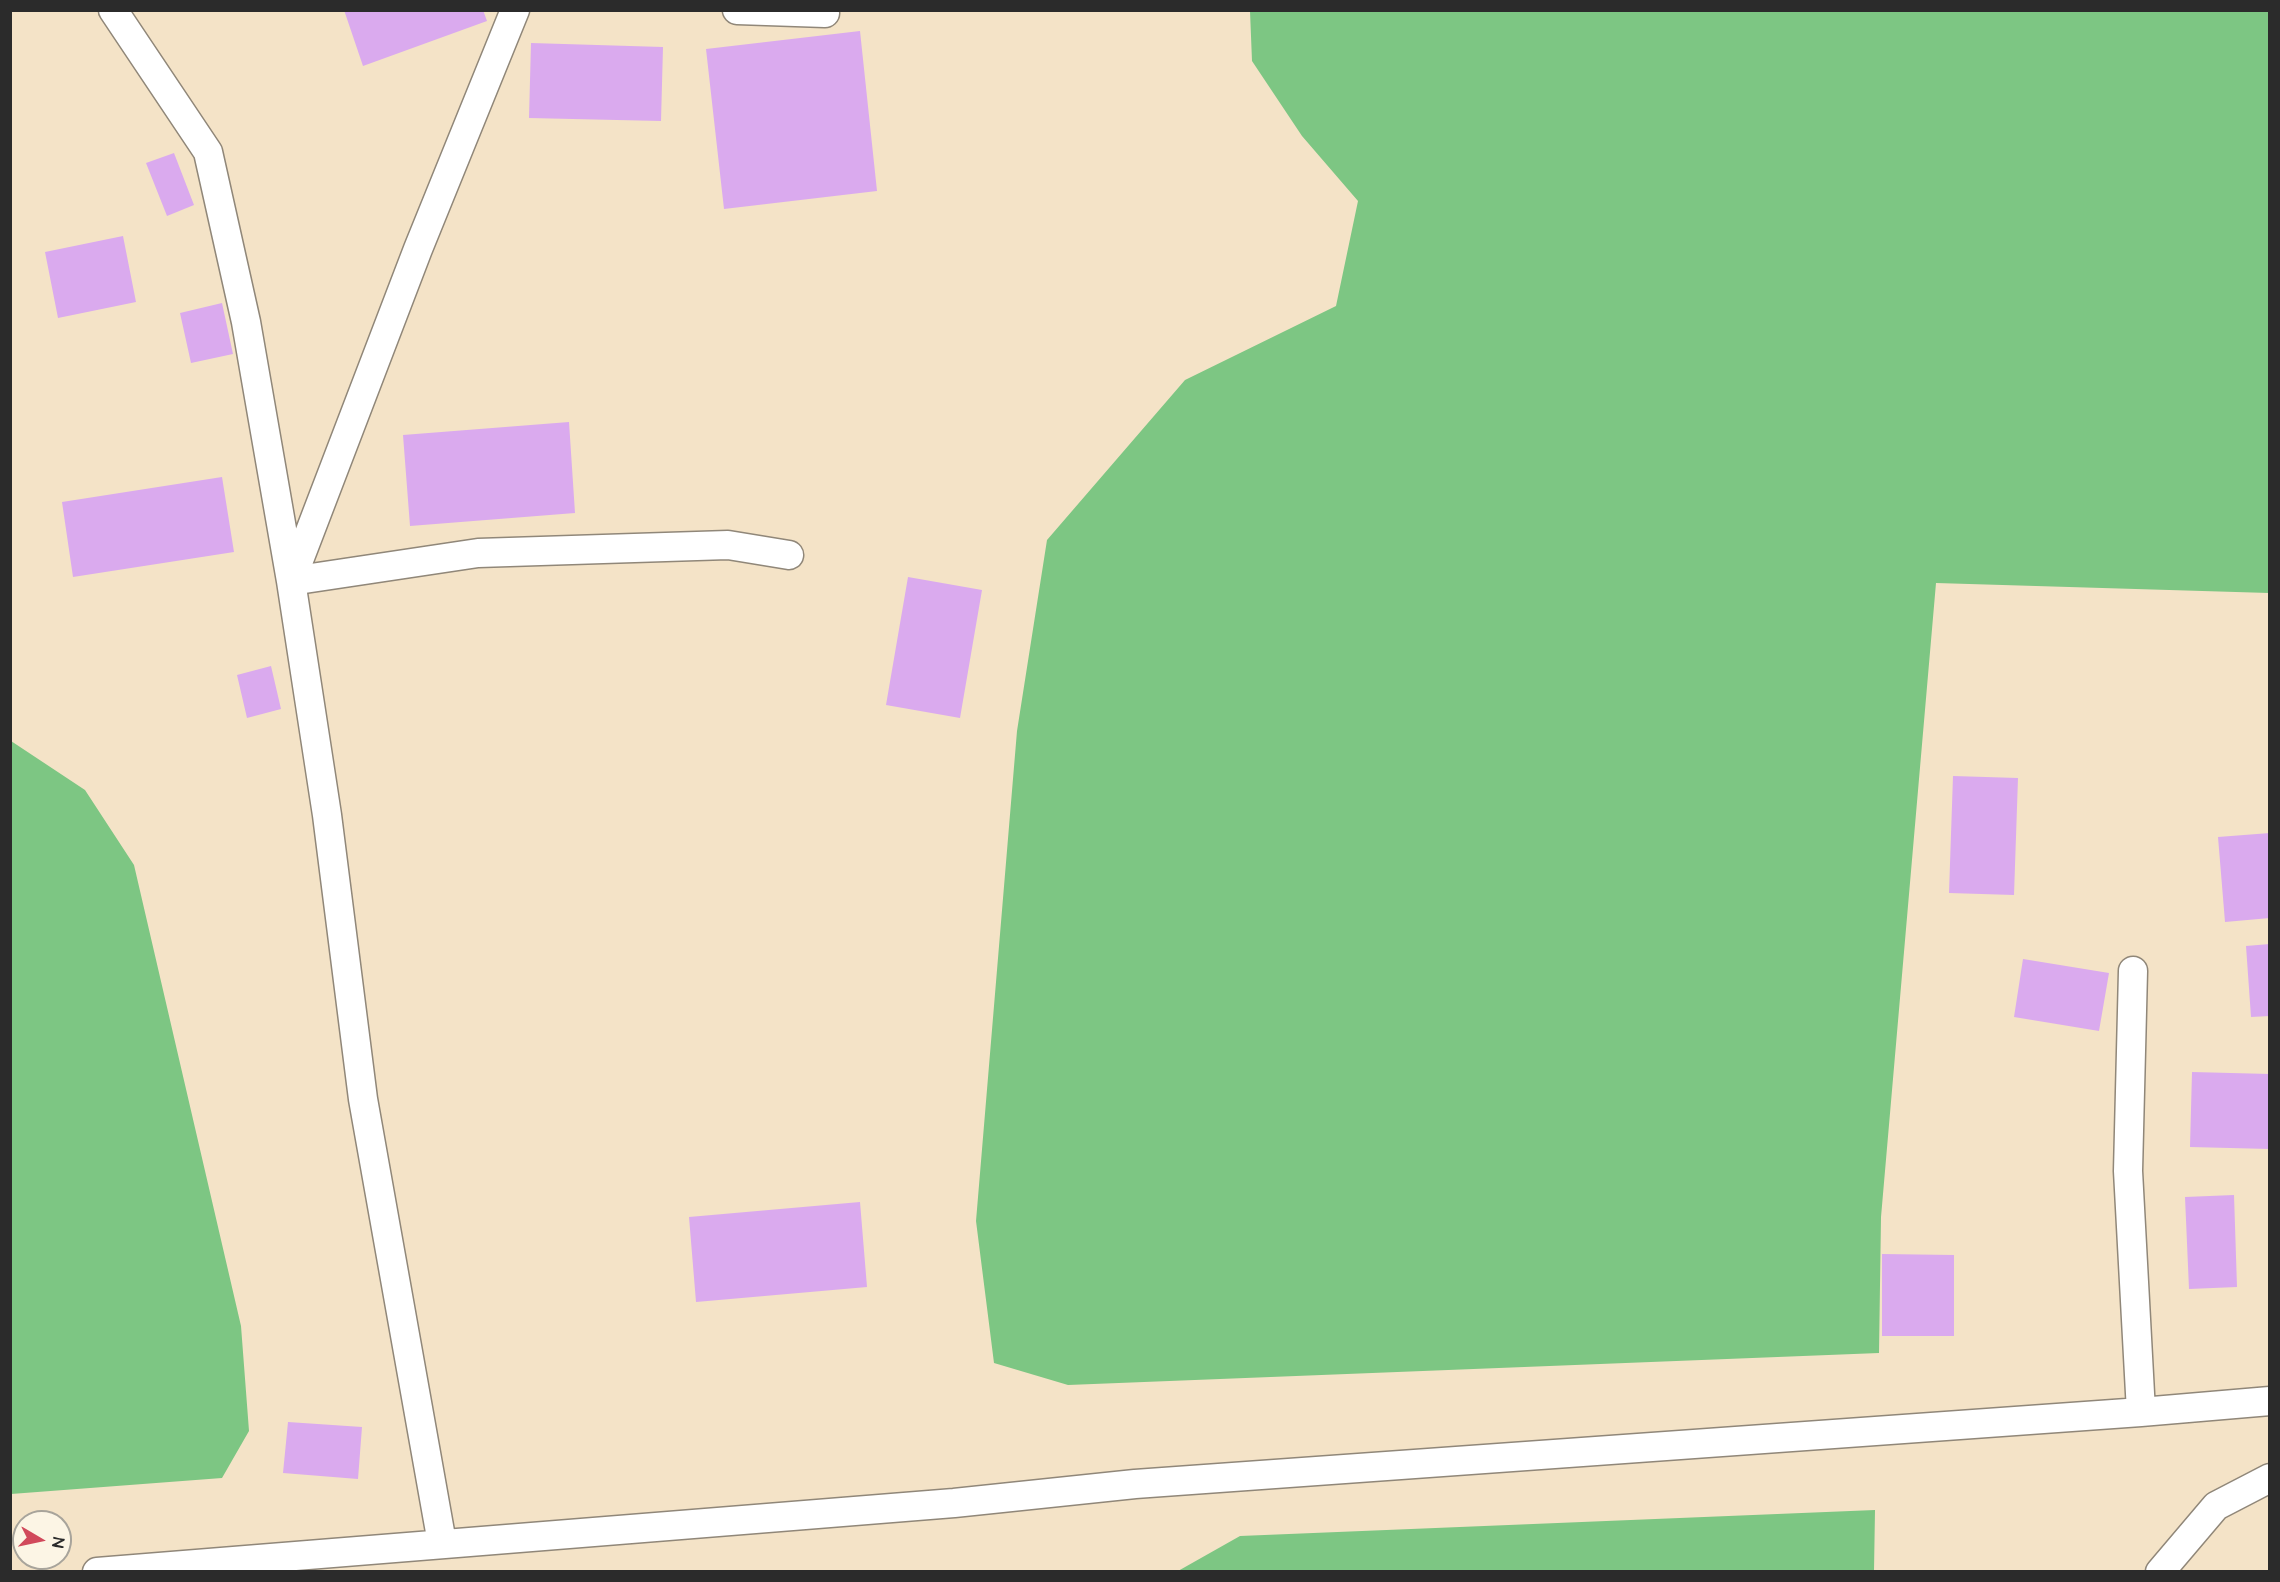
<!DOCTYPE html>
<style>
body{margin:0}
#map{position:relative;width:2280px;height:1582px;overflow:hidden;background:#f4e3c7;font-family:"Architects Daughter",sans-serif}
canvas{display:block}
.frame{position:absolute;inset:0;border:12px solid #2b2b2b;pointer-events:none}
.north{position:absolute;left:12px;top:1510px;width:60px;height:60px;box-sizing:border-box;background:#fcf5e5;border:2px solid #a8a49b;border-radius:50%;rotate:99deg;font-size:16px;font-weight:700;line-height:24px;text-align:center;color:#2b2b2b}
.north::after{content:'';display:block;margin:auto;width:21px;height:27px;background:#d1495b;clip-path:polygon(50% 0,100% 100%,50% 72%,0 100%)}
</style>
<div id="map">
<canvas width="2280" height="1582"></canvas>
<div class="frame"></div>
<div class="north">N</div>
</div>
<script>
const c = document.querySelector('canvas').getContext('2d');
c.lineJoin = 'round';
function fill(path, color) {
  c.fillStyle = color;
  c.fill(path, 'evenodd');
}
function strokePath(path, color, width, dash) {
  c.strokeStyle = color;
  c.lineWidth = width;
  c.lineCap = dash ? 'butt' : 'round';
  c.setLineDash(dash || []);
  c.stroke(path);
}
const green = new Path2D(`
 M1250 11H2269V593L1936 583 1881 1217 1879 1353 1068 1385 994 1363 976 1221 1017 731 1047 540 1185 380 1336 306 1358 201 1302 136 1252 61Z
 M11 741 85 790 134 865 241 1326 249 1431 222 1478 11 1494Z
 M1875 1510 1874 1571H1178L1240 1536Z`);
const building = new Path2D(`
 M344 10H483L487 21 363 66Z
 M860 31 877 191 724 209 706 49Z
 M531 43 663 47 661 121 529 118Z
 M174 153 194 205 167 216 146 163Z
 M123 236 136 302 58 318 45 252Z
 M222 303 233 354 191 363 180 313Z
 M569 422 575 513 410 526 403 435Z
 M222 477 234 552 73 577 62 502Z
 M908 577 982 590 960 718 886 705Z
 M271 666 281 709 247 718 237 675Z
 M1953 776 2018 778 2014 895 1949 893Z
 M2270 833V918L2225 922 2218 837Z
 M2270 944V1016L2251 1017 2246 946Z
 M2023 959 2109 973 2099 1031 2014 1017Z
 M2192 1072 2270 1074V1149L2190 1147Z
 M2234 1195 2237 1287 2189 1289 2185 1197Z
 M860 1202 867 1287 696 1302 689 1217Z
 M1882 1254 1954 1255V1336H1882Z
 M288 1422 362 1427 358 1479 283 1473Z`);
const street = new Path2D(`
 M113 10 208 152 246 322 291 581 327 815 363 1099 442 1543
 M515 10 418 249 291 581 478 553 728 545 789 555
 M737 10 825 13
 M2133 971 2128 1171 2141 1412
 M97 1572 954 1503 1135 1484 2141 1412 2270 1401
 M2160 1572 2216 1506 2270 1478`);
fill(green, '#7dc683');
fill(building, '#daaaee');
strokePath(street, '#908779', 31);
strokePath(street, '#fff', 28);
</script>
